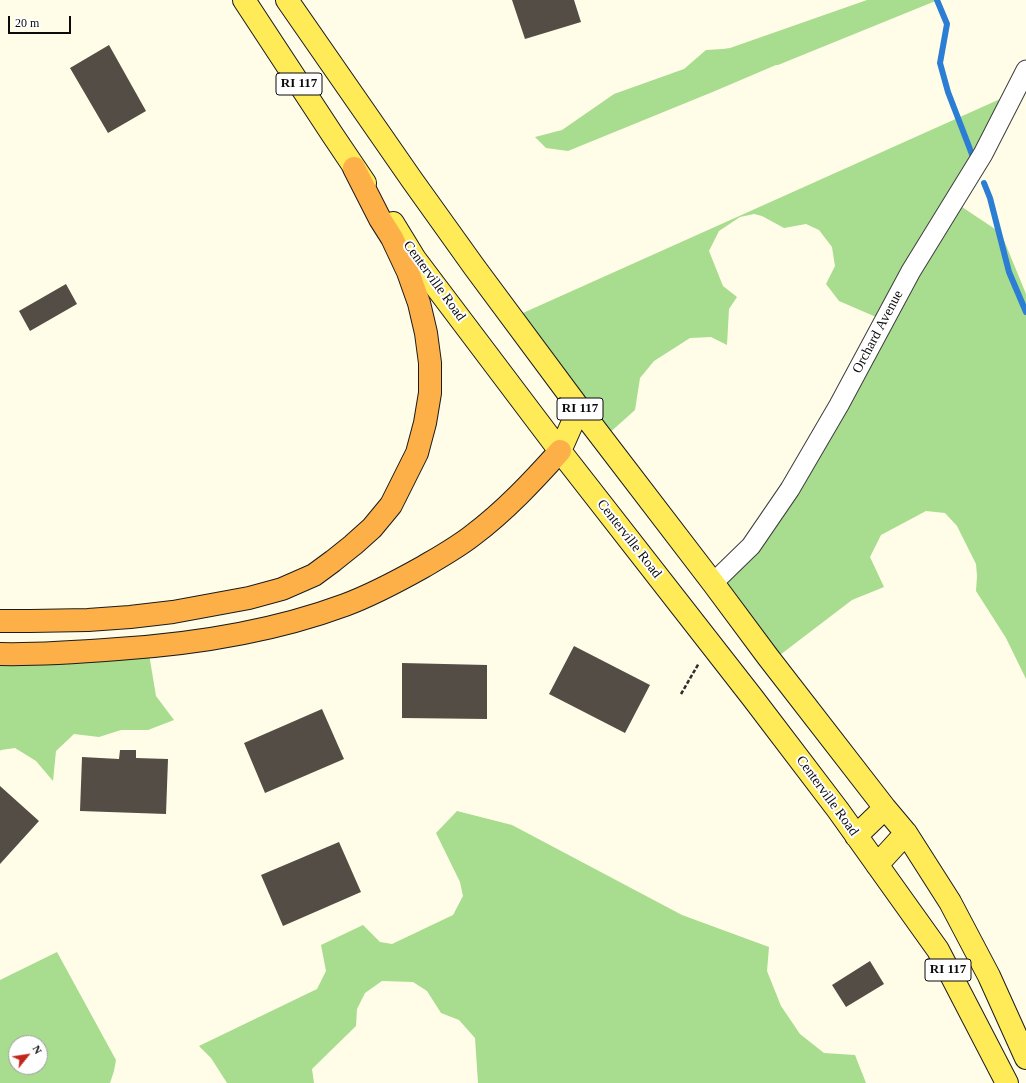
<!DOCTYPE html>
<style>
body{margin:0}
#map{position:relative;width:1026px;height:1083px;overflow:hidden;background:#fffde8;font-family:"Times New Roman",serif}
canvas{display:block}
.north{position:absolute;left:8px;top:1035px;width:40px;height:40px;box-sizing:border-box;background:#fff;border:1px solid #9d9d9d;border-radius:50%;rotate:60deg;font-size:11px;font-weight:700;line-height:16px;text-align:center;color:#0a0a0a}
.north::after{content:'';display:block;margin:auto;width:14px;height:18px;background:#c1271c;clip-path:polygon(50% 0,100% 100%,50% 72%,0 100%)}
.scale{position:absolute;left:8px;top:16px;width:63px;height:18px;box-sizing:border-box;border:2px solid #0a0a0a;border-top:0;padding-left:5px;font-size:12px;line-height:14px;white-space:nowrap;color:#0a0a0a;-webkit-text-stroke:3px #fff;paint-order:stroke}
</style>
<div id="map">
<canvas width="1026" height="1083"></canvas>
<div class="north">N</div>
<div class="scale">20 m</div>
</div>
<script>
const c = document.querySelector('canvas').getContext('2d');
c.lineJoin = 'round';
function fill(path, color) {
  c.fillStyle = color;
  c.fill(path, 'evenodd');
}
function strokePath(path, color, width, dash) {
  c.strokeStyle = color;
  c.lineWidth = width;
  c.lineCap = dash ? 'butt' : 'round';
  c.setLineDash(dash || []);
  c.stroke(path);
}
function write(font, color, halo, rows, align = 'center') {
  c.font = font + ' "Times New Roman",serif';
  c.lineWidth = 4;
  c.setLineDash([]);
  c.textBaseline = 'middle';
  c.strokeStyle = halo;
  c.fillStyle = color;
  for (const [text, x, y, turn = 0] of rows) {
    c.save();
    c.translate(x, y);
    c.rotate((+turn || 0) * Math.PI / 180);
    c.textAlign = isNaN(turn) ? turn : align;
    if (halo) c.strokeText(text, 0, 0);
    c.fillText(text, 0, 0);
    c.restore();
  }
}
const forest = new Path2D(`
 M867 0H938L778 65H776L715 91 568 151 546 148 535 137 562 130 614 94 684 69 706 50 723 49 730 48Z
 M1018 91 959 205 1001 233 1026 294V679L1006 638 976 591 977 576 976 564 957 526 945 513 926 511 881 535 870 557 884 587 852 600 776 658 718 585 754 545 883 320 839 301 826 284 835 266 832 247 819 230 806 224 784 228 762 216 754 214 740 217 719 231 709 251 723 286 737 297 729 309 727 345 711 337 690 338 654 361 640 378 635 410 606 436 514 317Z
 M148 648 156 696 174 720 148 730H121L99 737 74 734 56 751 53 781 36 761 15 748 1 750 0 751V653Z
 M457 811 512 825 682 915 769 947 767 971 781 1006 800 1034 824 1053 855 1055 866 1083H478L475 1038 459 1020 441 1013 427 991 413 982 382 981 365 993 357 1009 356 1026 312 1069 314 1083H227L211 1058 199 1046 317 989 326 971 321 945 363 925 380 942 392 944 453 915 463 896 460 882 436 833Z
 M57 952 116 1060 114 1071 110 1083H0V980ZM16 1043H40V1067H16Z`);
const stream = new Path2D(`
 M937 0 947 24 940 63 948 92 973 157
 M984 183 990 198 1009 272 1026 312`);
const building = new Path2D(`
 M512 0H574L581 22 525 39Z
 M109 45 146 111 108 133 70 68Z
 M66 284 77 304 30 331 19 311Z
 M574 646 650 685 625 733 549 694Z
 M402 663 487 665V719L402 718Z
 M322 709 344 759 265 793 244 743Z
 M120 750H136V758L168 759 166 814 80 811 82 757 119 759Z
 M0 786 39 821 0 864Z
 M339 842 361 892 283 926 261 875Z
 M870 961 884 984 846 1007 832 985Z`);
const path = new Path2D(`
 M681 694 699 663`);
const minor = new Path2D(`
 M713 583 751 546 790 489 839 405 911 271 983 154 1026 70`);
const primary = new Path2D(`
 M244 0 332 134 365 183
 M287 0 412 180 475 268 579 408 713 583 768 657 885 808 906 833 950 902 989 976 1026 1058
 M393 223 415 259 560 451 752 697 838 810 938 950 1007 1083
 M560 451 579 408
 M856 836 885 808
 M877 865 906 833`);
const motorway = new Path2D(`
 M0 621H30L88 620 130 617 173 612 249 598 282 589 314 575 333 561 353 545 372 528 391 505 417 453 425 423 430 393V363L426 333 419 303 408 272 392 238 380 219 354 168
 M0 654C39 655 79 652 118 649 195 644 272 632 345 605 372 595 398 581 423 567 440 557 458 547 473 535 505 511 533 481 560 451`);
const shields = [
 [299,84,46],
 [580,409,46],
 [948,970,46]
];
const shieldNames = [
 ["RI 117",299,84],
 ["RI 117",580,409],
 ["RI 117",948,970]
];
const streetNames = [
 ["Centerville Road",434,281,54],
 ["Orchard Avenue",878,332,-62],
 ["Centerville Road",629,539,52],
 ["Centerville Road",827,796,54]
];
fill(forest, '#a8dc8e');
strokePath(stream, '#2c7ed4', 6);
fill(building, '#534d46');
strokePath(minor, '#3d3d3d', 21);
strokePath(primary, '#1b1b1b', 24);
strokePath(motorway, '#1b1b1b', 24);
strokePath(path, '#2c2c2c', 2.5, [4, 2]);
strokePath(minor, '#fff', 19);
strokePath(primary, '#ffea58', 22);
strokePath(motorway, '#fdb048', 22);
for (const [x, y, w] of shields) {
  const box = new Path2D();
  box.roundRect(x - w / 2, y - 11, w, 22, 3);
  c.fillStyle = '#fff';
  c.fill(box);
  strokePath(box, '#0a0a0a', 1);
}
write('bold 13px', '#0a0a0a', null, shieldNames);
write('14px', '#0a0a0a', '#fff', streetNames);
</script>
